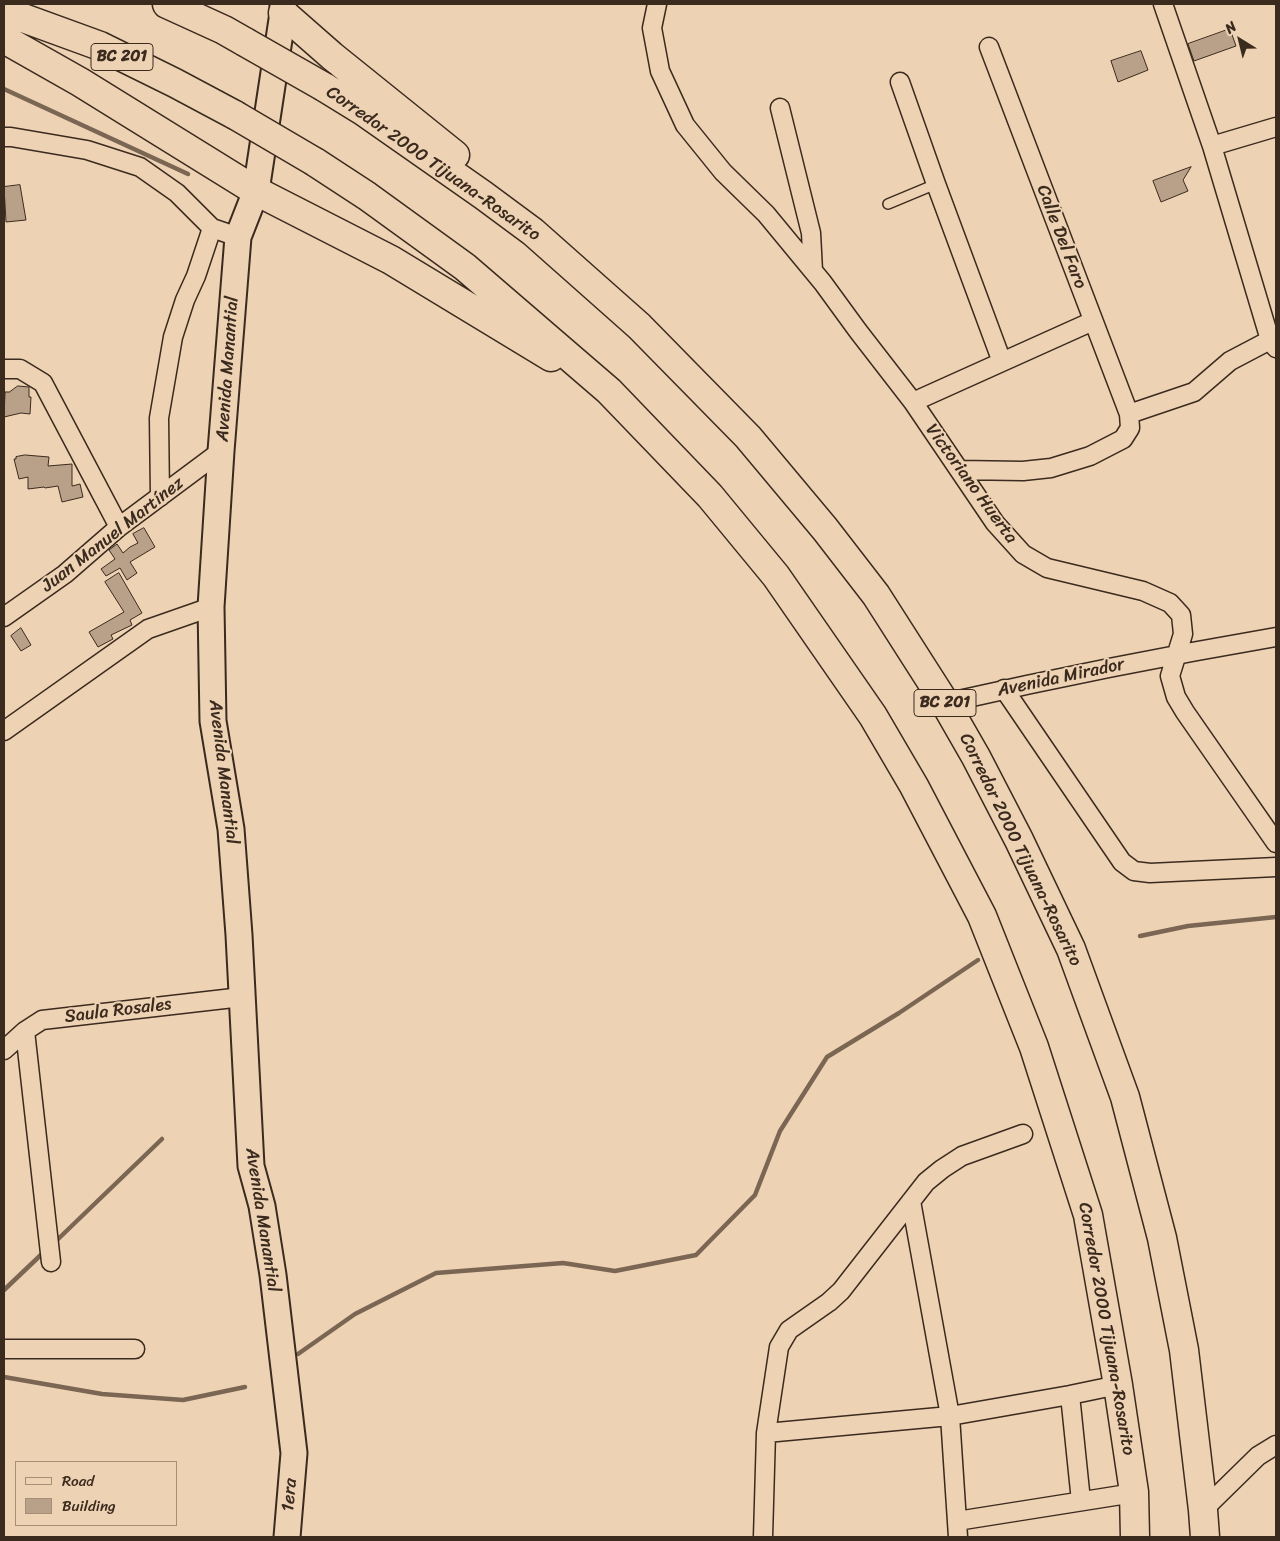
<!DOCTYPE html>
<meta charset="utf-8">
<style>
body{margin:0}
#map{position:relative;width:1280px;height:1541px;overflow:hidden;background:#edd2b4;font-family:Sriracha,sans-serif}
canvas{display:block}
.frame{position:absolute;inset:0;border:5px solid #3b2a1e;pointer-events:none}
.legend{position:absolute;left:15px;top:1461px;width:162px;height:65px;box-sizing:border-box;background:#edd2b4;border:1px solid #a68f78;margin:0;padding:6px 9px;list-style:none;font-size:15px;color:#3b2a1e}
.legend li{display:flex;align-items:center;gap:10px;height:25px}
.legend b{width:25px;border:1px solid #a68f78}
.north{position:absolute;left:1215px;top:15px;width:50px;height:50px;-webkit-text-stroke:4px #edd2b4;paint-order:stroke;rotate:324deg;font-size:14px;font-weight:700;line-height:20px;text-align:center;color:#3b2a1e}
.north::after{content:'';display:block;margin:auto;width:18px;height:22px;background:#3b2a1e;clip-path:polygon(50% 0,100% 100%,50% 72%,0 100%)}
</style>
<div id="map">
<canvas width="1280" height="1541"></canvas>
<div class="frame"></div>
<ul class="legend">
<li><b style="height:6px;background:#edd2b4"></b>Road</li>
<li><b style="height:14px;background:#b8a188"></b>Building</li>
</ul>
<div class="north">N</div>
</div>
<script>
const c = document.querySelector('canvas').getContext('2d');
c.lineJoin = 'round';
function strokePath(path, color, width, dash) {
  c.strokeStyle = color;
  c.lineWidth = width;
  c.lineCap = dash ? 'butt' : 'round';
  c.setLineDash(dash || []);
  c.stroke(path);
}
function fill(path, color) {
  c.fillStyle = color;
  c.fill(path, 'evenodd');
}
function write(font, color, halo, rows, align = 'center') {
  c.font = font + ' Sriracha,sans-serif';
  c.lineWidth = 4;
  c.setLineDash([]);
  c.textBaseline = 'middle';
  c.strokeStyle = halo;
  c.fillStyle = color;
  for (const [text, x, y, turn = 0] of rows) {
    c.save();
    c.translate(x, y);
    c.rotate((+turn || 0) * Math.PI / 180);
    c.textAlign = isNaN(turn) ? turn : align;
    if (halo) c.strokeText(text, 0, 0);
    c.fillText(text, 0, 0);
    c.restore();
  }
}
const stream = new Path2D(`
 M4 89 188 174
 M1140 936 1188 926 1276 917
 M55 1242 162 1139
 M4 1290 45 1251
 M298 1354 355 1314 436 1273 563 1263 615 1271 696 1255 755 1195 780 1131 827 1057 899 1013 978 960
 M4 1377 102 1394 183 1400 245 1387`);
const building = new Path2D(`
 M1230 29 1236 46 1194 61 1188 44Z
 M1141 51 1148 70 1118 82 1111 61Z
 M1191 167 1183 180 1188 191 1161 202 1153 181Z
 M20 185 26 220 6 222 4 187Z
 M18 386 29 387V397H31L30 414 21 413 4 417 5 392H9Z
 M25 455 49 457 48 466 72 464V486L80 484 83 497 62 502 58 486 45 488 44 487 28 489V477L19 479 14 459H16V457Z
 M144 528 155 547 130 562 137 573 127 580 120 568 106 576 101 569 115 559 109 550 117 544 123 553 130 547 138 543 133 534Z
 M119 573 142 613 130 620 132 625 111 635 113 639 98 647 89 632 124 612 105 582Z
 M21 628 31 645 21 651 11 636Z`);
const service = new Path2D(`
 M888 204 936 184`);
const minor = new Path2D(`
 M657 4 652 28 660 71 685 125 723 172 766 214 823 283 858 331 913 402 995 523 1023 554 1047 568 1143 591 1170 603 1181 615 1183 634 1170 676 1176 697 1185 712 1276 843
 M1163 4 1212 146 1270 340 1276 348
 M900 82 936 184 1002 362
 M780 108 811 233 813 271
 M4 137H11L87 150 140 167 177 193 212 228 238 237
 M1212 146 1276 127
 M4 369H20L43 383 119 527
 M913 402 1093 321
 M1129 414 1194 392 1230 361 1270 340
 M959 470 1023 471 1051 468 1090 456 1123 439 1130 428 1129 414 989 47
 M160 497 159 418 173 337 185 300 196 276 212 228
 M4 617 65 574 119 527 221 451
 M1004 689 1122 862 1134 871 1150 873 1276 867
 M945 703C1055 678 1165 656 1276 637
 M4 731 148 629 211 607
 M25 1031 51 1262
 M4 1050 25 1031 42 1020 242 997
 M911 1201 950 1416 958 1537
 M4 1349H135
 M1070 1395 1081 1501
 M766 1433 950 1416 1070 1395 1118 1385
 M1203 1510 1258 1456 1276 1445
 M957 1521 1134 1493
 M763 1537 766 1433 779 1347 789 1330 829 1302 841 1291 926 1182 942 1169 962 1156 1023 1134`);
const secondary = new Path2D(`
 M283 4V13L256 191 238 237 221 451 211 607 213 721 231 829 239 935 251 1166 262 1206 273 1275 294 1453 287 1537`);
const trunk = new Path2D(`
 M167 4 224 30 245 42
 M4 11 100 46 175 83 235 115
 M283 13 332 56 455 155
 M4 39 80 82 256 191 391 260 551 357
 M324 87 363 111 483 195 533 232 639 326 748 437 825 529 876 595 945 703 976 757 1019 840 1071 949 1125 1097 1162 1238 1184 1350 1203 1510 1205 1537
 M315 162 367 196 465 267 609 391 710 496 776 576 873 716 914 786 982 916 1034 1047 1088 1215 1118 1385 1134 1492 1135 1537`);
const trunkBridge = new Path2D(`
 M245 42 324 87
 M235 115 315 162`);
const shields = [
 [122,57,62],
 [945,703,62]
];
const shieldNames = [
 ["BC 201",122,57],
 ["BC 201",945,703]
];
const streetNames = [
 ["Corredor 2000 Tijuana-Rosarito",433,164,35],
 ["Calle Del Faro",1061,237,69],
 ["Avenida Manantial",228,369,-86],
 ["Victoriano Huerta",971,484,54],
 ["Juan Manuel Martínez",113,535,-38],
 ["Avenida Mirador",1061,678,-12],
 ["Avenida Manantial",223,772,83],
 ["Corredor 2000 Tijuana-Rosarito",1020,850,64],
 ["Saula Rosales",118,1011,-7],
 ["Avenida Manantial",262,1220,81],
 ["Corredor 2000 Tijuana-Rosarito",1106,1329,80],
 ["1era",290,1495,-85]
];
strokePath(stream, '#7b6653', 4.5);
fill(building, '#b8a188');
strokePath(building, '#3b2a1e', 1);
strokePath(service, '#3b2a1e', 12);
strokePath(minor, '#3b2a1e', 21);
strokePath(secondary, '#3b2a1e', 29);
strokePath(trunk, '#3b2a1e', 31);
strokePath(service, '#edd2b4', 9);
strokePath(minor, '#edd2b4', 18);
strokePath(secondary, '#edd2b4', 25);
strokePath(trunk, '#edd2b4', 28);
strokePath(trunkBridge, '#3b2a1e', 31, []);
strokePath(trunkBridge, '#edd2b4', 28);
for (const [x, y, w] of shields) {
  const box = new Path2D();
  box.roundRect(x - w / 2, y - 13.5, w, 27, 4);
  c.fillStyle = '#edd2b4';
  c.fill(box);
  strokePath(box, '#3b2a1e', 1);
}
write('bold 16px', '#3b2a1e', null, shieldNames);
write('18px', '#3b2a1e', '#edd2b4', streetNames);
</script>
